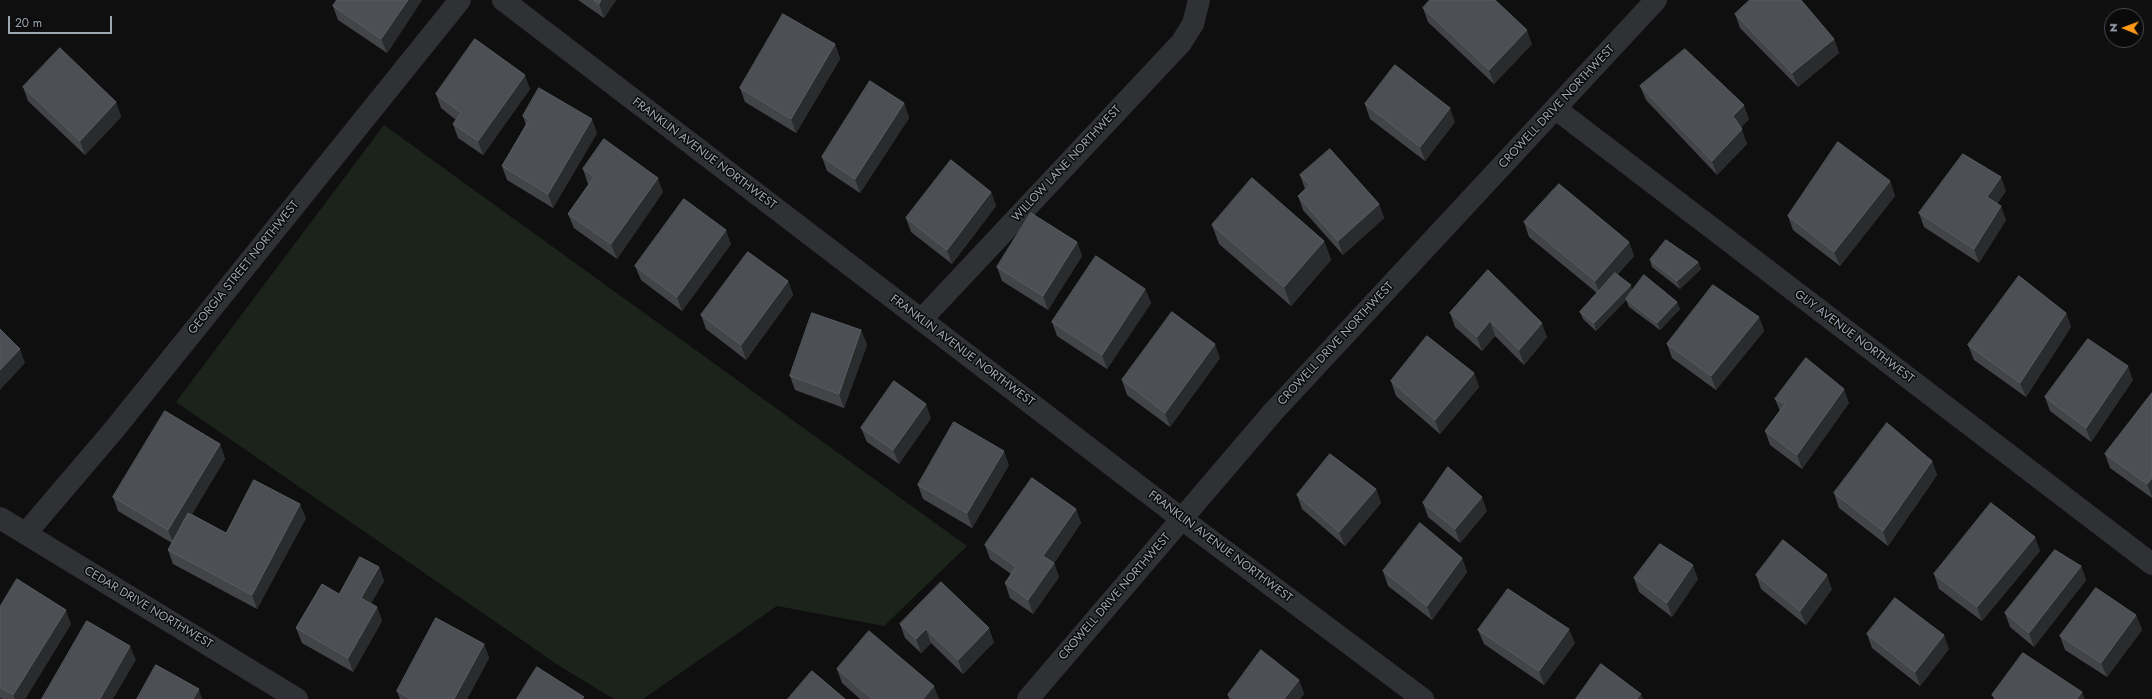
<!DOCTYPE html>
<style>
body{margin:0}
#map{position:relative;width:2152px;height:699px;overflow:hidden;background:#0f0f10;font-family:Jost,sans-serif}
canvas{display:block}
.north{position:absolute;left:2104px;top:8px;width:40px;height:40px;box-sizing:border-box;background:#0a0a0b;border:1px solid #46494e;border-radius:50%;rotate:271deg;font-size:11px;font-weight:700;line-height:16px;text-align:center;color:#9fa7b2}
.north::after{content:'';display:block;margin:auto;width:14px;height:18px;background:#fe9818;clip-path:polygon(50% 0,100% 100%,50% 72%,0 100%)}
.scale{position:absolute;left:8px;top:16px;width:104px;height:18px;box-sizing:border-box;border:2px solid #9fa7b2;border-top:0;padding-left:5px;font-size:12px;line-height:14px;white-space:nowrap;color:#9fa7b2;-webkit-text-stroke:3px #0a0a0b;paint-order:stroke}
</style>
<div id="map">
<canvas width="2152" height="699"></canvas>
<div class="north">N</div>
<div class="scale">20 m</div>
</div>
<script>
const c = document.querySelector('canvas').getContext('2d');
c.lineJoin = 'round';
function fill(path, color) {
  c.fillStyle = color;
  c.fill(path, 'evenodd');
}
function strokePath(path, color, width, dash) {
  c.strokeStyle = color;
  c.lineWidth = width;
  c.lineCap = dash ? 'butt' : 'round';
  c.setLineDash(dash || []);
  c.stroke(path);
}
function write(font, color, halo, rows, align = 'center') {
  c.font = font + ' Jost,sans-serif';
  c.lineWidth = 3;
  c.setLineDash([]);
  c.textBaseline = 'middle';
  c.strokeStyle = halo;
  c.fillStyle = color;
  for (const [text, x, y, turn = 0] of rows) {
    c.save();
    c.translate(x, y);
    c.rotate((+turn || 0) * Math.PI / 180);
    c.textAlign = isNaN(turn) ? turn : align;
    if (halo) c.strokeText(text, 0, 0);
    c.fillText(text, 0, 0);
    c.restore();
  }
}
const green = new Path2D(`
 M384 125 967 546 884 626 777 606 643 699H614L561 667 176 402Z`);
const minor = new Path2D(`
 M503 0 1182 519 1423 699
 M1556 109 2152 564
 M921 320 1181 43 1193 24 1199 0
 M0 518 297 699
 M26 533 113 431 460 0
 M1028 699 1273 412 1656 0`);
const wall = new Path2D(`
 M422 0 387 53 338 20 333 6Z
 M578 0H616L604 18Z
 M1423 8 1532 44 1494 84 1428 22Z
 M1735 14 1834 39 1839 53 1798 87 1740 28Z
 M835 44 840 59 796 133 745 102 740 88Z
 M1640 86 1749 119 1740 128 1747 144 1717 175 1646 100Z
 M23 87 116 102 121 117 85 155 28 101Z
 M530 89 483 155 458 138 453 124 456 120 441 108 436 94Z
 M904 103 909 118 860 193 827 171 822 157Z
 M1365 104 1455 122 1425 161 1370 119Z
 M523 116 597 133 553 208 507 180 502 166 526 125Z
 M583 169 663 192 617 259 574 228 568 214 589 184H588Z
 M1300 175 1379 204 1384 218 1343 255 1303 210 1298 196 1305 189Z
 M1890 181 1895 196 1840 266 1793 230 1788 216Z
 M2006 191 1997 204 2006 220 1979 263 1924 227 1919 213Z
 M991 192 996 206 952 264 911 232 906 218Z
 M1524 222 1629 242 1634 256 1617 275 1633 290 1677 302 1680 309 1660 330 1629 307 1626 300 1596 331 1583 319 1580 312 1597 293 1529 237Z
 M1212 225 1324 241 1331 260 1291 306 1219 244Z
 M1077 242 1082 256 1048 310 1002 281 997 267Z
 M731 244 682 311 641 280 635 266Z
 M1650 260 1698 262 1701 269 1680 289 1652 267Z
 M1488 270 1547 337 1524 365 1495 336 1482 351 1455 327 1450 313Z
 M788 281 793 295 746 360 706 329 701 315Z
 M1145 289 1151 303 1107 369 1057 336 1052 322Z
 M2066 313 2071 327 2026 397 1974 360 1968 345Z
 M1759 317 1764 331 1716 390 1672 358 1667 344Z
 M861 330 867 345 844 408 795 390 790 376Z
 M1220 358 1170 427 1127 395 1122 380Z
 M1474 373 1479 387 1440 434 1396 396 1391 381Z
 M2133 380 2091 442 2050 411 2045 397Z
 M2152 393V498L2110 468 2105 454Z
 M1775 399 1849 403 1802 469 1770 445 1765 431 1780 411Z
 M931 418 899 464 867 442 861 428Z
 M220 444 225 459 192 514 226 533 306 518 257 609 173 564 168 550 172 543 118 511 113 497Z
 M1932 461 1937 475 1888 546 1839 508 1834 493Z
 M1009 465 972 528 923 499 918 485Z
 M1376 489 1381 503 1345 546 1302 509 1297 495Z
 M1423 503 1487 511 1460 543 1428 517Z
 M1076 509 1081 523 1054 563 1059 577 1033 614 1010 598 1005 583 1011 574 990 559 985 545Z
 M2040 551 1982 621 1939 589 1934 574Z
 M1462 558 1467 572 1432 620 1388 586 1383 571Z
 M2081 566 2086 580 2034 647 2010 627 2005 613Z
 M379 567 384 581 371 603 377 607 382 621 353 672 302 643 296 628 339 594Z
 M1756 575 1832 589 1806 625 1761 589Z
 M1634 578 1698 579 1672 617 1639 592Z
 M0 607 71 624 25 699H2L0 698Z
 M2136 615 2142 630 2107 677 2065 650 2060 636Z
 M900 624 994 642 963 674 931 643 921 653 905 638Z
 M1478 630 1575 643 1544 685 1484 644Z
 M1867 634 1949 649 1920 686 1872 648Z
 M484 644 489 658 467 699H400L397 691Z
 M837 669 939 699H860L842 683Z
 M1299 680 1304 694 1300 699H1229L1228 695Z
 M1992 695 2085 699H1994Z`);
const shadedWall = new Path2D(`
 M408 0H422L387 53 381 39Z
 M601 0H616L604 18 599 4Z
 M1527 30 1532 44 1494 84 1489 70Z
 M1834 39 1839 53 1798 87 1792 73Z
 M835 44 840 59 796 133 791 119Z
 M525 75 530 89 483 155 478 141Z
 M116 102 121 117 85 155 80 141Z
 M904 103 909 118 860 193 855 179Z
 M1744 105 1749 119 1738 131 1733 116Z
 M1450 108 1455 122 1425 161 1420 147Z
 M592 119 597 133 553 208 548 194Z
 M1742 129 1747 144 1717 175 1712 161Z
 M2001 177 2006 191 1992 211 1987 197Z
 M658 178 663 192 617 259 611 244Z
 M1890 181 1895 196 1840 266 1834 252Z
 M991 192 996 206 952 264 947 250Z
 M1379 204 1384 218 1343 255 1338 241Z
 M2001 206 2006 220 1979 263 1974 249Z
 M726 230 731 244 682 311 677 297Z
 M1324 241 1331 260 1291 306 1284 287Z
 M1077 242 1082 256 1048 310 1043 296Z
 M1629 242 1634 256 1600 295 1595 281Z
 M1698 262 1701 269 1680 289 1677 281Z
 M788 281 793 295 746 360 741 345Z
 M1631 285 1633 292 1596 331 1594 323Z
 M1145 289 1151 303 1107 369 1102 355Z
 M1677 302 1680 309 1660 330 1657 323Z
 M2066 313 2071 327 2026 397 2020 383Z
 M1759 317 1764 331 1716 390 1711 376Z
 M1490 321 1495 336 1482 351 1477 337Z
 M1542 323 1547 337 1524 365 1519 350Z
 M861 330 867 345 844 408 839 394Z
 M1215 344 1220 358 1170 427 1165 413Z
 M20 349 25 363 0 390V370Z
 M2128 366 2133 380 2091 442 2086 428Z
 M1474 373 1479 387 1440 434 1435 420Z
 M1844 389 1849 403 1802 469 1797 455Z
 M926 404 931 418 899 464 893 450Z
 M220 444 225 459 174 544 168 530Z
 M1004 451 1009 465 972 528 967 513Z
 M1932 461 1937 475 1888 546 1883 531Z
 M2152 478V497L2147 484Z
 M1376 489 1381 503 1345 546 1339 532Z
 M1482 497 1487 511 1460 543 1455 529Z
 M300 504 306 518 257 609 252 595Z
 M1076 509 1081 523 1049 570 1043 556Z
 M2035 537 2040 551 1982 621 1977 607Z
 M1462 558 1467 572 1432 620 1427 606Z
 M1054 563 1059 577 1033 614 1028 600Z
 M1693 565 1698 579 1672 617 1667 603Z
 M2081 566 2086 580 2034 647 2029 633Z
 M379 567 384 581 366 612 361 598Z
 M1827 575 1832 589 1806 625 1800 611Z
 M377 607 382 621 353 672 348 658Z
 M66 610 71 624 25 699H15L13 695Z
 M2136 615 2142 630 2107 677 2101 663Z
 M989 628 994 642 963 674 958 660Z
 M926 629 931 643 921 653 916 639Z
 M1569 629 1575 643 1544 685 1539 671Z
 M1944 635 1949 649 1920 686 1915 672Z
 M484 644 489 658 467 699H454Z
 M130 646 136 660 113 699H100Z
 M1299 680 1304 694 1300 699H1284Z
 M934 686 939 699H923Z
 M199 689 202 699H193Z
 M2082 692 2085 699H2077Z
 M1641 694 1643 699H1637Z`);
const building = new Path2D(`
 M337 0H408L381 39 333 6Z
 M594 0H601L599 4Z
 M1430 0H1495L1527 30 1489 70 1423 8Z
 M1750 0H1801L1834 39 1792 73 1735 14Z
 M783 14 835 44 791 119 740 88Z
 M475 39 525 75 478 141 453 124 461 113 436 94Z
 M60 48 116 102 80 141 23 87Z
 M1685 49 1744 105 1733 116 1742 129 1712 161 1640 86Z
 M1395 65 1450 108 1420 147 1365 104Z
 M870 81 904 103 855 179 822 157Z
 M539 88 592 119 548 194 502 166 529 120 523 116Z
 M604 139 658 178 611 244 568 214 594 177 583 169Z
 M1838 142 1890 181 1834 252 1788 216Z
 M1330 149 1379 204 1338 241 1298 196 1310 185 1300 175Z
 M1963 154 2001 177 1987 197 2001 206 1974 249 1919 213Z
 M951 160 991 192 947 250 906 218Z
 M1252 178 1324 241 1284 287 1212 225Z
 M1559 184 1629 242 1595 281 1524 222Z
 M684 199 726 230 677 297 635 266Z
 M1031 213 1077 242 1043 296 997 267Z
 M1666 240 1698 262 1677 281 1650 260Z
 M748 252 788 281 741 345 701 315Z
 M1096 256 1145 289 1102 355 1052 322Z
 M1488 270 1542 323 1519 350 1490 321 1477 337 1450 313Z
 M1615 273 1631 285 1594 323 1580 312Z
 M1644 275 1677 302 1657 323 1626 299Z
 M2019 276 2066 313 2020 383 1968 345Z
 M1713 285 1759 317 1711 376 1667 344Z
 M1172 312 1215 344 1165 413 1122 380Z
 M812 313 861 330 839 394 790 376Z
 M0 329 20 349 0 370Z
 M1427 336 1474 373 1435 420 1391 381Z
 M2088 339 2128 366 2086 428 2045 397Z
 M1806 358 1844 389 1797 455 1765 431 1785 404 1775 399Z
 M894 381 926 404 893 450 861 428Z
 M2152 393V478L2147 484 2105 454Z
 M165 411 220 444 168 530 113 497Z
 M954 422 1004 451 967 513 918 485Z
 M1887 423 1932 461 1883 531 1834 493Z
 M1330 454 1376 489 1339 532 1297 495Z
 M1448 467 1482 497 1455 529 1423 503Z
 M1032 478 1076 509 1043 556 1054 563 1028 600 1005 583 1016 567 985 545Z
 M254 480 300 504 252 595 168 550 188 513 226 533Z
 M1991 503 2035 537 1977 607 1934 574Z
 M1420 523 1462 558 1427 606 1383 571Z
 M1783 540 1827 575 1800 611 1756 575Z
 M1660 544 1693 565 1667 603 1634 578Z
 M2055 550 2081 566 2029 633 2005 613Z
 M360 557 379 567 361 598 377 607 348 658 296 628 322 584 339 594Z
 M17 579 66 610 13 695 0 687V607Z
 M941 582 989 628 958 660 926 629 916 639 900 624Z
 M2096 588 2136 615 2101 663 2060 636Z
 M1508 589 1569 629 1539 671 1478 630Z
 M1895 598 1944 635 1915 672 1867 634Z
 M436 618 484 644 454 699H411L397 691Z
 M87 621 130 646 100 699H42Z
 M869 631 934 686 923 699H872L837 669Z
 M1261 650 1299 680 1284 699H1233L1228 695Z
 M2023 653 2082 692 2077 699H1998L1992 695Z
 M1601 664 1641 694 1637 699H1576Z
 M156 665 199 689 193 699H137Z
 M537 667 584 697 582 699H517Z
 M812 671 845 699H788Z`);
const streetNames = [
 ["CROWELL DRIVE NORTHWEST",1557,107,-47],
 ["FRANKLIN AVENUE NORTHWEST",704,154,37],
 ["WILLOW LANE NORTHWEST",1067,164,-47],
 ["GEORGIA STREET NORTHWEST",244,268,-51],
 ["GUY AVENUE NORTHWEST",1854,337,37],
 ["CROWELL DRIVE NORTHWEST",1336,344,-47],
 ["FRANKLIN AVENUE NORTHWEST",962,351,37],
 ["FRANKLIN AVENUE NORTHWEST",1220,547,37],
 ["CROWELL DRIVE NORTHWEST",1115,597,-49],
 ["CEDAR DRIVE NORTHWEST",148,608,31]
];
fill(green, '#1b231b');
strokePath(minor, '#2f3135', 22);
fill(wall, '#424448');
fill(shadedWall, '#292b2d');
fill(building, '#4c4f53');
strokePath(building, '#595d62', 1);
write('12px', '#9fa7b2', '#0a0a0b', streetNames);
</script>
